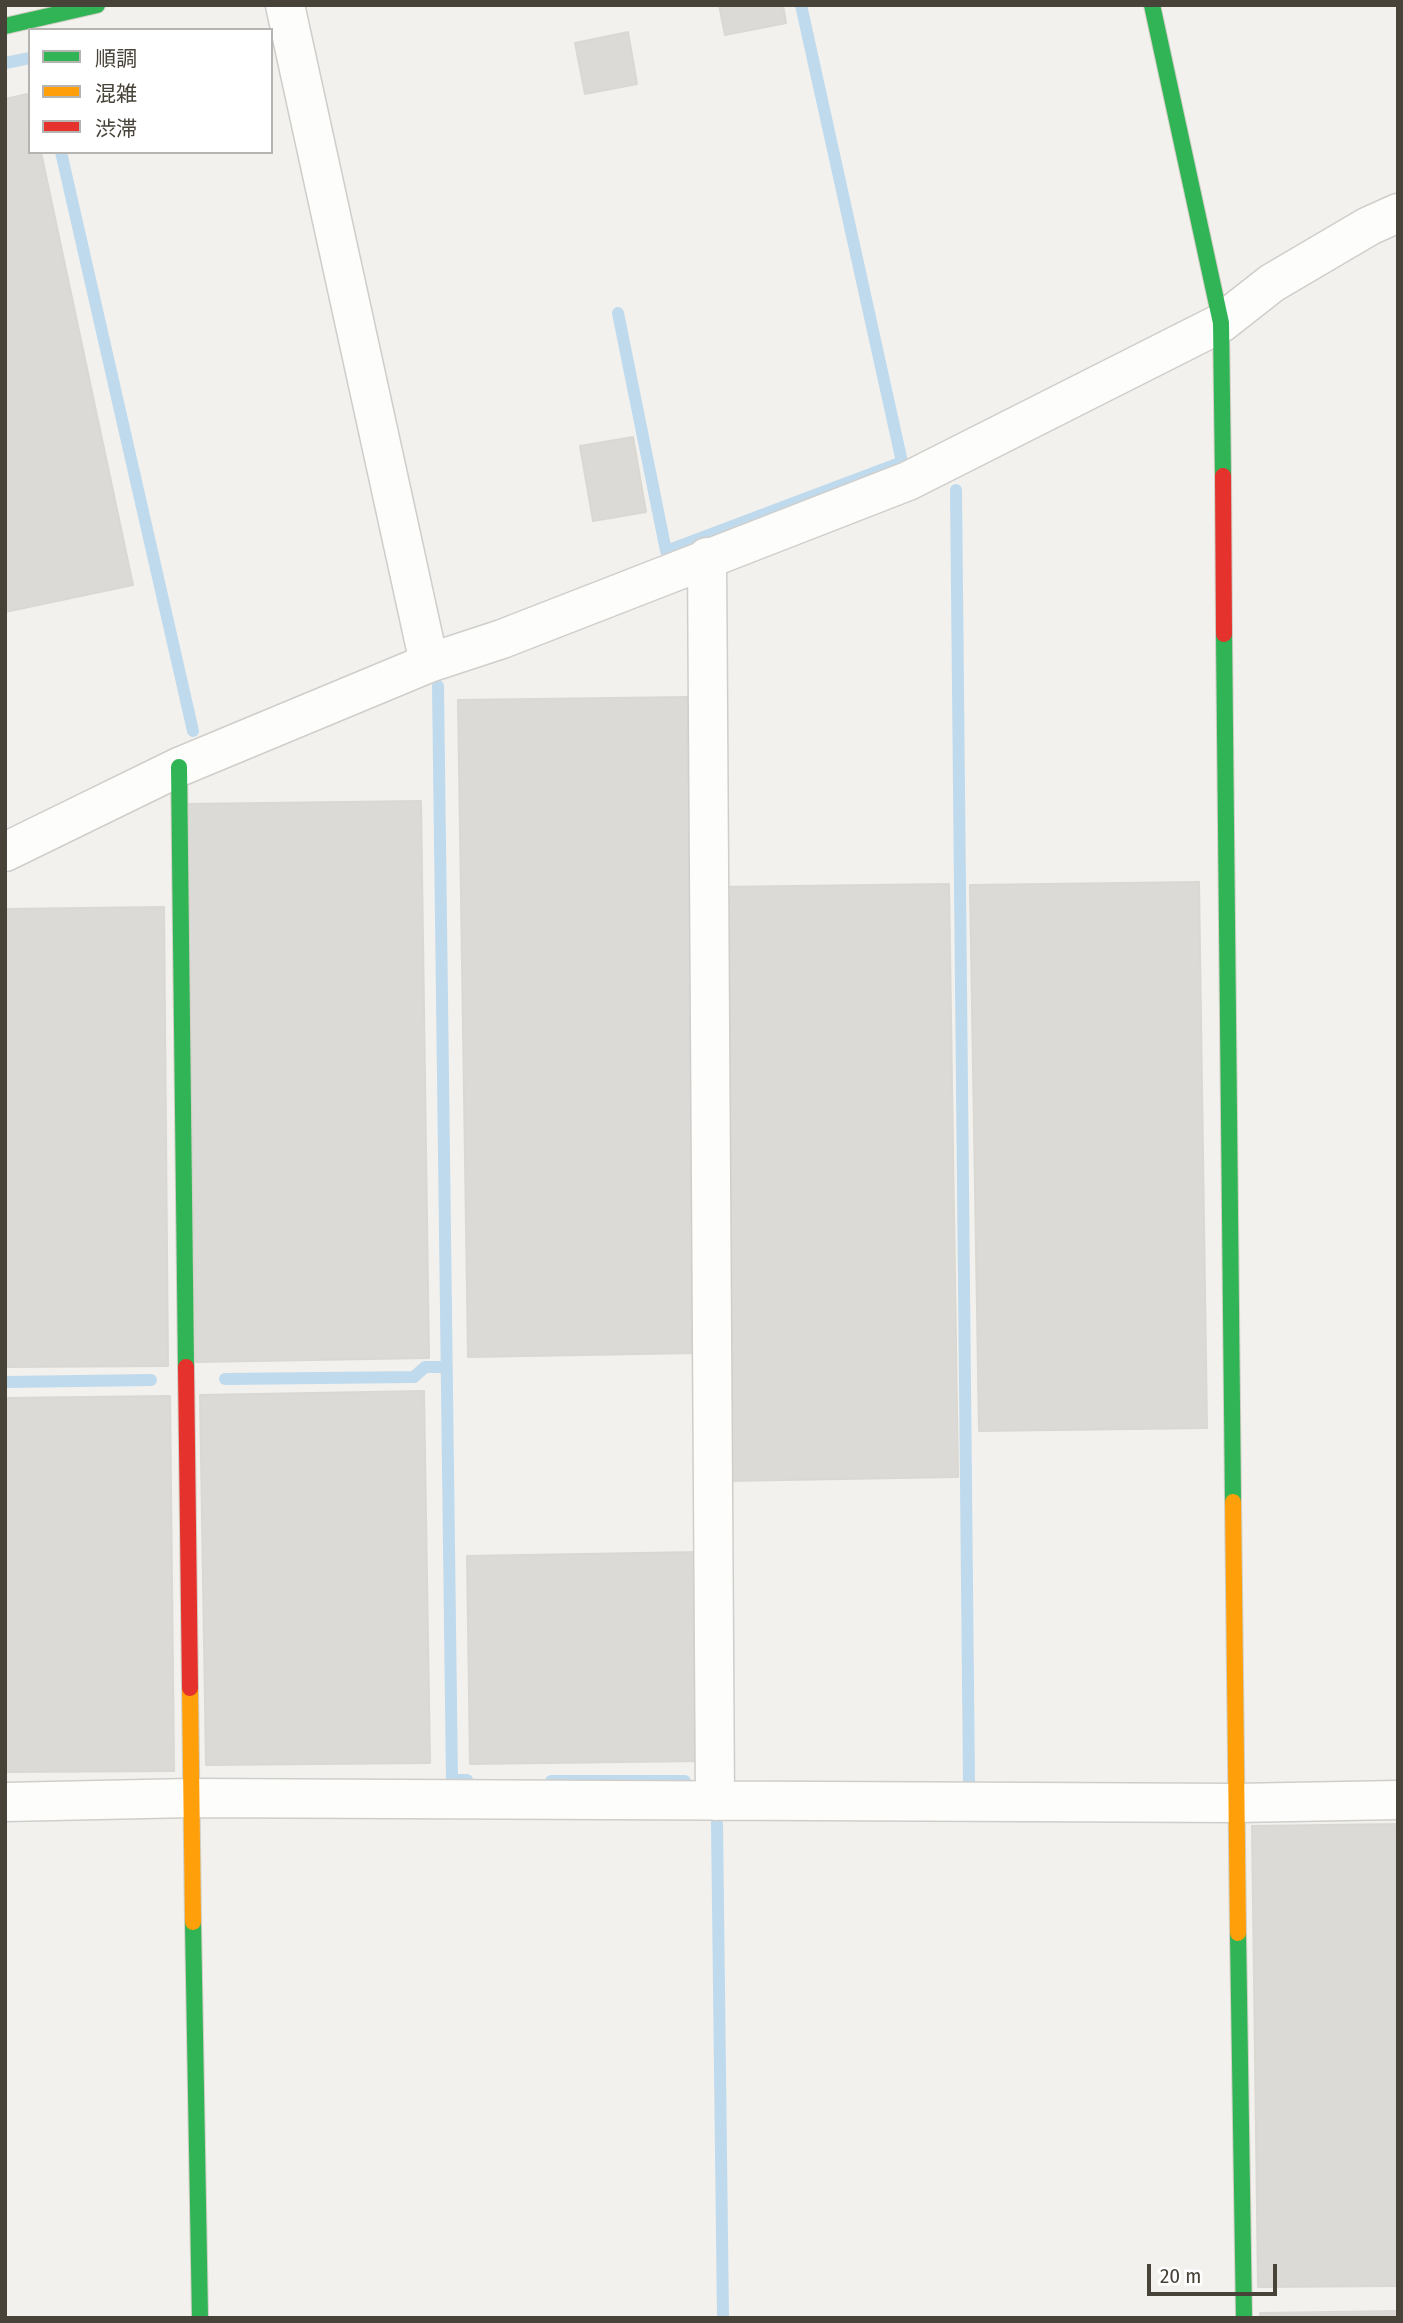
<!DOCTYPE html>
<meta charset="utf-8">
<style>
body{margin:0}
#map{position:relative;width:1403px;height:2323px;overflow:hidden;background:#f2f1ed;font-family:"Fira Sans Condensed","Noto Sans JP",sans-serif}
canvas{display:block}
.frame{position:absolute;inset:0;border:7px solid #484339;pointer-events:none}
.legend{position:absolute;left:28px;top:28px;width:245px;height:126px;box-sizing:border-box;background:#fff;border:2px solid #b6b4b0;margin:0;padding:9px 12px;list-style:none;font-size:21px;color:#484339}
.legend li{display:flex;align-items:center;gap:14px;height:35px}
.legend b{width:35px;border:2px solid #b6b4b0}
.scale{position:absolute;left:1147px;top:2264px;width:130px;height:32px;box-sizing:border-box;border:4px solid #484339;border-top:0;padding-left:9px;font-size:21px;line-height:24px;white-space:nowrap;color:#484339;-webkit-text-stroke:5px #fff;paint-order:stroke}
</style>
<div id="map">
<canvas width="1403" height="2323"></canvas>
<div class="frame"></div>
<ul class="legend">
<li><b style="height:9px;background:#30b455"></b>順調</li>
<li><b style="height:9px;background:#ff9f0a"></b>混雑</li>
<li><b style="height:9px;background:#e5322d"></b>渋滞</li>
</ul>
<div class="scale">20 m</div>
</div>
<script>
const c = document.querySelector('canvas').getContext('2d');
c.lineJoin = 'round';
function strokePath(path, color, width, dash) {
  c.strokeStyle = color;
  c.lineWidth = width;
  c.lineCap = dash ? 'butt' : 'round';
  c.setLineDash(dash || []);
  c.stroke(path);
}
function fill(path, color) {
  c.fillStyle = color;
  c.fill(path, 'evenodd');
}
const stream = new Path2D(`
 M5 63 30 58
 M61 152 193 731
 M618 313 666 551 902 462 801 5
 M956 490 969 1781
 M438 686 452 1780H467
 M225 1379 414 1377 425 1367H447
 M5 1382 151 1380
 M551 1781H685
 M717 1823 723 2318`);
const building = new Path2D(`
 M719 5H783L786 23 725 35Z
 M628 32 637 84 585 94 575 43Z
 M28 94 30 152H41L133 585 5 612V99Z
 M633 437 646 512 593 521 580 446Z
 M687 697 698 1353 468 1357 458 700Z
 M421 801 429 1358 196 1362 187 804Z
 M1199 882 1207 1428 979 1431 970 885Z
 M949 884 958 1477 726 1481 717 887Z
 M164 907 168 1366 5 1367V909Z
 M424 1391 430 1763 206 1765 200 1395Z
 M170 1396 174 1771 5 1772V1398Z
 M697 1552 701 1761 470 1764 467 1556Z
 M1398 1824V2286L1258 2287 1252 1826Z
 M1398 2311V2318H1260V2313Z`);
const street = new Path2D(`
 M285 5 429 663
 M707 557 715 1801
 M5 852 179 767 429 663 502 639 908 481 1221 323 1272 283 1369 226 1398 213
 M5 1802 191 1798 1236 1803 1398 1800`);
const fast = new Path2D(`
 M1152 5 1221 323 1223 476
 M5 26 97 5
 M1224 634 1233 1502
 M179 767 186 1367
 M193 1922 200 2318
 M1238 1933 1244 2318`);
const slow = new Path2D(`
 M1233 1502 1238 1933
 M190 1688 193 1922`);
const jam = new Path2D(`
 M1223 476 1224 634
 M186 1367 190 1688`);
strokePath(stream, '#c0daed', 12);
fill(building, '#dcdad6');
strokePath(building, '#dad8d3', 2);
strokePath(street, '#d0ceca', 41);
strokePath(fast, '#d0cec4', 18);
strokePath(slow, '#d0cec4', 18);
strokePath(jam, '#d0cec4', 18);
strokePath(street, '#fdfdfc', 38);
strokePath(fast, '#30b455', 16);
strokePath(slow, '#ff9f0a', 16);
strokePath(jam, '#e5322d', 16);
</script>
